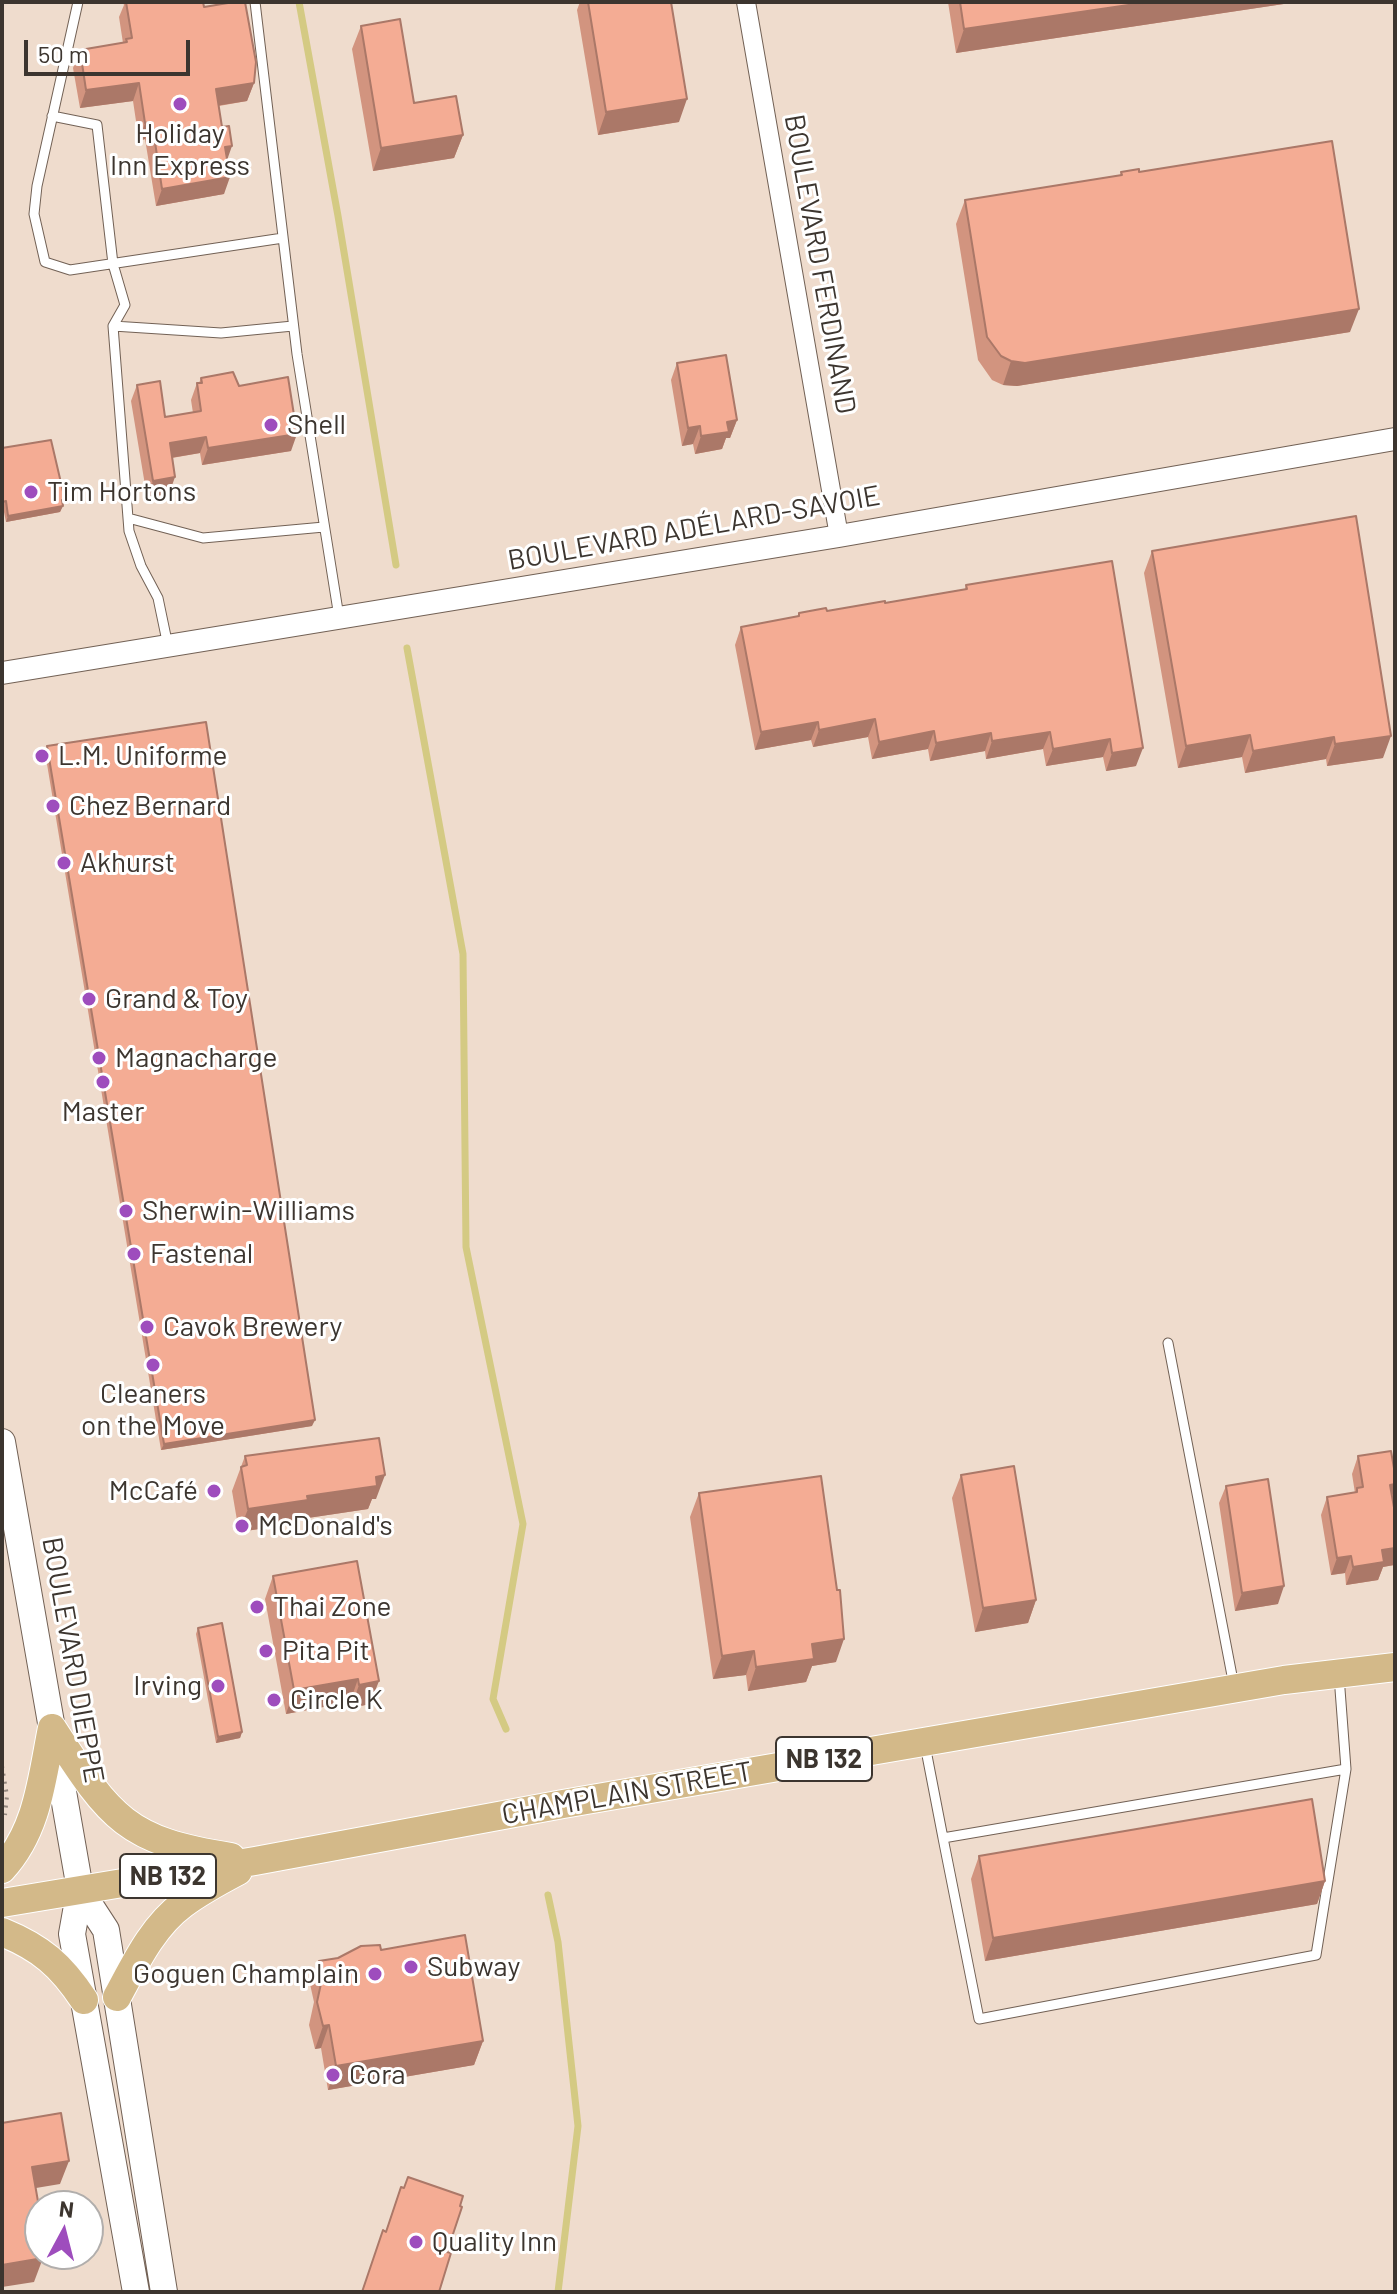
<!DOCTYPE html>
<meta charset="utf-8">
<style>
body{margin:0}
#map{position:relative;width:1397px;height:2294px;overflow:hidden;background:#efdccd;font-family:Barlow,sans-serif}
canvas{display:block}
.frame{position:absolute;inset:0;border:4px solid #3c352f;pointer-events:none}
.north{position:absolute;left:24px;top:2190px;width:80px;height:80px;box-sizing:border-box;background:#fff;border:2px solid #b1aeac;border-radius:50%;rotate:7deg;font-size:22px;font-weight:700;line-height:32px;text-align:center;color:#3c352f}
.north::after{content:'';display:block;margin:auto;width:28px;height:36px;background:#9e4dbd;clip-path:polygon(50% 0,100% 100%,50% 72%,0 100%)}
.scale{position:absolute;left:24px;top:40px;width:166px;height:36px;box-sizing:border-box;border:4px solid #3c352f;border-top:0;padding-left:10px;font-size:24px;line-height:28px;white-space:nowrap;color:#3c352f;-webkit-text-stroke:6px #fff;paint-order:stroke}
</style>
<div id="map">
<canvas width="1397" height="2294"></canvas>
<div class="frame"></div>
<div class="north">N</div>
<div class="scale">50 m</div>
</div>
<script>
const c = document.querySelector('canvas').getContext('2d');
c.lineJoin = 'round';
function strokePath(path, color, width, dash) {
  c.strokeStyle = color;
  c.lineWidth = width;
  c.lineCap = dash ? 'butt' : 'round';
  c.setLineDash(dash || []);
  c.stroke(path);
}
function fill(path, color) {
  c.fillStyle = color;
  c.fill(path, 'evenodd');
}
function write(font, color, halo, rows, align = 'center') {
  c.font = font + ' Barlow,sans-serif';
  c.lineWidth = 6;
  c.setLineDash([]);
  c.textBaseline = 'middle';
  c.strokeStyle = halo;
  c.fillStyle = color;
  for (const [text, x, y, turn = 0] of rows) {
    c.save();
    c.translate(x, y);
    c.rotate((+turn || 0) * Math.PI / 180);
    c.textAlign = isNaN(turn) ? turn : align;
    if (halo) c.strokeText(text, 0, 0);
    c.fillText(text, 0, 0);
    c.restore();
  }
}
const stream = new Path2D(`
 M299 2 338 216 396 565
 M407 648 463 954 466 1247 523 1524 493 1699 506 1729
 M548 1895 558 1942 578 2126 558 2292`);
const path = new Path2D(`
 M2 1766 7 1796 5 1815`);
const service = new Path2D(`
 M78 2 37 186 34 214 45 262 70 270 283 238
 M255 2 297 354 339 617
 M52 116 97 125 113 264 125 305 113 326 129 531 141 566 158 598 168 646
 M113 326 221 333 293 326
 M128 518 203 538 324 527
 M1168 1343 1234 1686
 M925 1745 943 1838 1346 1769 1339 1676
 M943 1838 979 2019 1316 1955 1346 1769`);
const minor = new Path2D(`
 M746 2 839 536`);
const tertiary = new Path2D(`
 M2 673 839 536 1395 439`);
const secondary = new Path2D(`
 M2 1442 80 1889 72 1934 136 2292
 M80 1890 106 1930 164 2292`);
const primary = new Path2D(`
 M52 1728C109 1815 123 1841 231 1857
 M2 1869C38 1830 42 1778 52 1728
 M2 1903 255 1861 563 1804 1284 1680 1395 1667
 M2 1932C41 1948 61 1965 84 2000
 M117 1997C135 1964 152 1927 183 1904 200 1891 219 1881 238 1871`);
const wall = new Path2D(`
 M123 2H203L204 7 254 83 247 101 219 106 227 159 224 194 156 206 145 139 139 141 133 101 80 108 73 68 80 50 123 43 119 17 124 5Z
 M580 2H671L679 122 598 135 577 10Z
 M948 2H1297L956 53Z
 M361 26 414 103 463 135 454 158 373 171 352 49Z
 M1121 172H1139L1350 332 1017 386 1003 385 992 380 978 360 956 224 965 200 1120 175Z
 M677 363 737 420 730 438H726L722 449 695 454 693 444 682 446 671 380Z
 M201 378 239 386 291 451 202 465 200 453 172 458 169 494 147 497 131 401 137 385 165 417 193 413 191 400 197 383H199Z
 M2 448 65 500 60 512 6 522 3 507H2Z
 M1152 551 1383 758 1327 766 1326 759 1245 773 1242 757 1178 768 1144 573Z
 M966 585 1136 766 1106 771 1103 757 1046 766 1043 749 986 759 985 751 930 761 928 749 872 759 868 737 813 747 811 740 755 750 735 645 741 627 797 617 799 613 827 611 885 603 965 589Z
 M47 746 312 1426 161 1450 45 752Z
 M245 1456 376 1499H372L368 1509 301 1519 299 1523 239 1532 232 1491Z
 M1358 1456 1395 1474V1488L1392 1496 1394 1565 1383 1567 1378 1580 1346 1585 1345 1573 1331 1575 1321 1515 1327 1497 1355 1493 1352 1474Z
 M961 1475 1036 1600 1028 1623 975 1632 952 1498Z
 M1226 1486 1278 1604 1235 1611 1219 1503Z
 M699 1493 836 1662 812 1666 806 1682 748 1691 746 1675 713 1679 690 1517Z
 M357 1561 370 1704 351 1708 350 1702 286 1714 265 1599 273 1576Z
 M198 1628 242 1732 240 1738 216 1743 196 1634Z
 M979 1856 1325 1881 1317 1904 985 1961 971 1879Z
 M381 1950 483 2041 474 2065 328 2090 321 2048 315 2049 309 2025 314 2002 310 1984 319 1961Z`);
const shadedWall = new Path2D(`
 M1149 2H1297L956 53 964 29Z
 M139 83 133 101 80 108 86 90Z
 M254 83 247 101 209 107 216 89Z
 M687 99 679 122 598 135 606 112Z
 M152 122 145 139 139 141 145 123Z
 M463 135 454 158 373 171 381 148Z
 M232 146 226 163 225 147Z
 M230 177 224 194 156 206 162 189Z
 M1359 309 1350 332 1017 386 1003 385 1011 361Z
 M737 420 730 438H726L722 449 695 454 701 436 727 422Z
 M700 426 693 444 682 446 688 428Z
 M297 434 291 451 202 465 208 448Z
 M206 437 200 453 164 459 170 443Z
 M175 477 169 494 147 497 153 481Z
 M63 506 60 512 6 522 8 516Z
 M875 719 868 737 813 747 819 730Z
 M818 722 811 740 755 750 761 732Z
 M934 731 928 749 872 759 879 742Z
 M1050 732 1043 749 986 759 992 741Z
 M991 733 985 751 930 761 936 743Z
 M1250 735 1242 757 1178 768 1186 746Z
 M1391 736 1383 758 1327 766 1335 744Z
 M1334 737 1326 759 1245 773 1253 751Z
 M1110 739 1103 757 1046 766 1053 749Z
 M1143 748 1136 766 1106 771 1112 753Z
 M315 1420 312 1426 161 1450 164 1444Z
 M385 1475 376 1499H372L368 1509 301 1519 299 1523 239 1532 248 1509 307 1496 376 1477Z
 M1395 1484V1488L1390 1502V1485Z
 M1395 1548 1394 1565 1383 1567 1378 1580 1346 1585 1353 1567 1382 1550Z
 M1351 1556 1345 1573 1331 1575 1337 1558Z
 M1284 1586 1278 1604 1235 1611 1242 1593Z
 M1036 1600 1028 1623 975 1632 983 1608Z
 M844 1639 836 1662 812 1666 806 1682 748 1691 756 1667 812 1644Z
 M754 1651 746 1675 713 1679 722 1656Z
 M358 1679 350 1702 286 1714 294 1690Z
 M379 1681 370 1704 351 1708 359 1685Z
 M242 1732 240 1738 216 1743 218 1737Z
 M1325 1881 1317 1904 985 1961 993 1938Z
 M329 2025 321 2048 315 2049 323 2026Z
 M483 2041 474 2065 328 2090 336 2066Z
 M69 2161 60 2184 24 2190 32 2167Z
 M43 2258 34 2282 2 2287V2265Z`);
const building = new Path2D(`
 M126 2H203L204 7 234 2H245L256 62 254 83 216 89 222 127 229 126 232 146 225 147 230 177 162 189 152 122 145 123 139 83 86 90 80 50 127 42 126 39 132 38Z
 M588 2H671L687 99 606 112Z
 M960 2H1149L964 29Z
 M400 19 414 103 456 96 463 135 381 148 361 26Z
 M1332 141 1359 309 1025 363 1011 361 1001 356 987 337 965 200 1122 175 1121 172 1139 169V172Z
 M726 355 737 420 727 422 729 432 701 436 700 426 688 428 677 363Z
 M233 372 239 386 288 377 297 434 208 448 206 437 170 443 175 477 153 481 137 385 160 381 165 417 201 411 197 383H202L201 378Z
 M51 440 65 500H62L63 506 8 516 6 501 2 502V448Z
 M1356 516 1391 736 1335 744 1334 737 1253 751 1250 735 1186 746 1152 551Z
 M1112 561 1143 748 1112 753 1110 739 1053 749 1050 732 992 741 991 733 936 743 934 731 879 742 875 719 819 730 818 722 761 732 741 627 799 616V613L826 608 827 611 885 601V603L967 589 966 585Z
 M206 722 315 1420 164 1444 47 746Z
 M379 1438 385 1475 376 1477 377 1486 307 1496 308 1500 248 1509 241 1467 247 1465 245 1456Z
 M1391 1451 1395 1474V1484L1390 1485 1395 1513V1548L1382 1550 1384 1562 1353 1567 1351 1556 1337 1558 1327 1497 1357 1492V1488L1363 1487 1358 1456Z
 M1014 1466 1036 1600 983 1608 961 1475Z
 M821 1476 837 1590H840L844 1639 812 1644 814 1659 756 1667 754 1651 722 1656 699 1493Z
 M1268 1479 1284 1586 1242 1593 1226 1486Z
 M357 1561 379 1681 359 1685 358 1679 294 1690 273 1576Z
 M222 1623 242 1732 218 1737 198 1628Z
 M1312 1799 1325 1881 993 1938 979 1856Z
 M465 1935 483 2041 336 2066 329 2025 323 2026 317 2002 322 1979 319 1961 338 1958 361 1946 380 1945 381 1950Z
 M61 2113 69 2161 32 2167 40 2213V2228L38 2229 40 2242V2254H42L43 2258 2 2265V2123Z
 M408 2177 463 2196 460 2206 462 2207 447 2252 451 2253 439 2292H362L383 2230 386 2232 401 2187 404 2188Z`);
const markers = [
 [180,104,8,"#9e4dbd"],
 [271,425,8,"#9e4dbd"],
 [31,492,8,"#9e4dbd"],
 [42,756,8,"#9e4dbd"],
 [53,806,8,"#9e4dbd"],
 [64,863,8,"#9e4dbd"],
 [89,999,8,"#9e4dbd"],
 [99,1058,8,"#9e4dbd"],
 [103,1082,8,"#9e4dbd"],
 [126,1211,8,"#9e4dbd"],
 [134,1254,8,"#9e4dbd"],
 [147,1327,8,"#9e4dbd"],
 [153,1365,8,"#9e4dbd"],
 [214,1491,8,"#9e4dbd"],
 [242,1526,8,"#9e4dbd"],
 [257,1607,8,"#9e4dbd"],
 [266,1651,8,"#9e4dbd"],
 [218,1686,8,"#9e4dbd"],
 [274,1700,8,"#9e4dbd"],
 [411,1967,8,"#9e4dbd"],
 [375,1974,8,"#9e4dbd"],
 [333,2075,8,"#9e4dbd"],
 [416,2242,8,"#9e4dbd"]
];
const shields = [
 [824,1759,96],
 [168,1876,96]
];
const shieldNames = [
 ["NB 132",824,1759],
 ["NB 132",168,1876]
];
const poiNames = [
 ["Holiday",180,134,"center"],
 ["Inn Express",180,166,"center"],
 ["Shell",287,425],
 ["Tim Hortons",47,492],
 ["L.M. Uniforme",58,756],
 ["Chez Bernard",69,806],
 ["Akhurst",80,863],
 ["Grand & Toy",105,999],
 ["Magnacharge",115,1058],
 ["Master",103,1112,"center"],
 ["Sherwin-Williams",142,1211],
 ["Fastenal",150,1254],
 ["Cavok Brewery",163,1327],
 ["Cleaners",153,1394,"center"],
 ["on the Move",153,1426,"center"],
 ["McCafé",198,1491,"right"],
 ["McDonald's",258,1526],
 ["Thai Zone",273,1607],
 ["Pita Pit",282,1651],
 ["Irving",202,1686,"right"],
 ["Circle K",290,1700],
 ["Subway",427,1967],
 ["Goguen Champlain",359,1974,"right"],
 ["Cora",349,2075],
 ["Quality Inn",432,2242]
];
const streetNames = [
 ["BOULEVARD FERDINAND",820,264,80],
 ["BOULEVARD ADÉLARD-SAVOIE",694,528,-10],
 ["BOULEVARD DIEPPE",73,1660,80],
 ["CHAMPLAIN STREET",627,1793,-10]
];
strokePath(stream, '#d4ca83', 7);
strokePath(service, '#726155', 11);
strokePath(minor, '#726155', 20);
strokePath(tertiary, '#726155', 24);
strokePath(secondary, '#726155', 28);
strokePath(primary, '#fff', 30);
strokePath(path, '#94877d', 4, [2, 6]);
strokePath(service, '#fff', 9);
strokePath(minor, '#fff', 18);
strokePath(tertiary, '#fff', 22);
strokePath(secondary, '#fff', 26);
strokePath(primary, '#d3b989', 28);
fill(wall, '#d2947f');
fill(shadedWall, '#ab7868');
fill(building, '#f4ac94');
strokePath(building, '#ab7868', 2);
for (const [x, y, r, color] of markers) {
  const dot = new Path2D();
  dot.arc(x, y, r, 0, 2 * Math.PI);
  c.fillStyle = color;
  c.fill(dot);
  strokePath(dot, '#fff', 3);
}
for (const [x, y, w] of shields) {
  const box = new Path2D();
  box.roundRect(x - w / 2, y - 22, w, 44, 6);
  c.fillStyle = '#fff';
  c.fill(box);
  strokePath(box, '#3c352f', 2);
}
write('bold 26px', '#3c352f', null, shieldNames);
write('28px', '#3c352f', '#fff', poiNames, 'left');
write('28px', '#3c352f', '#fff', streetNames);
</script>
